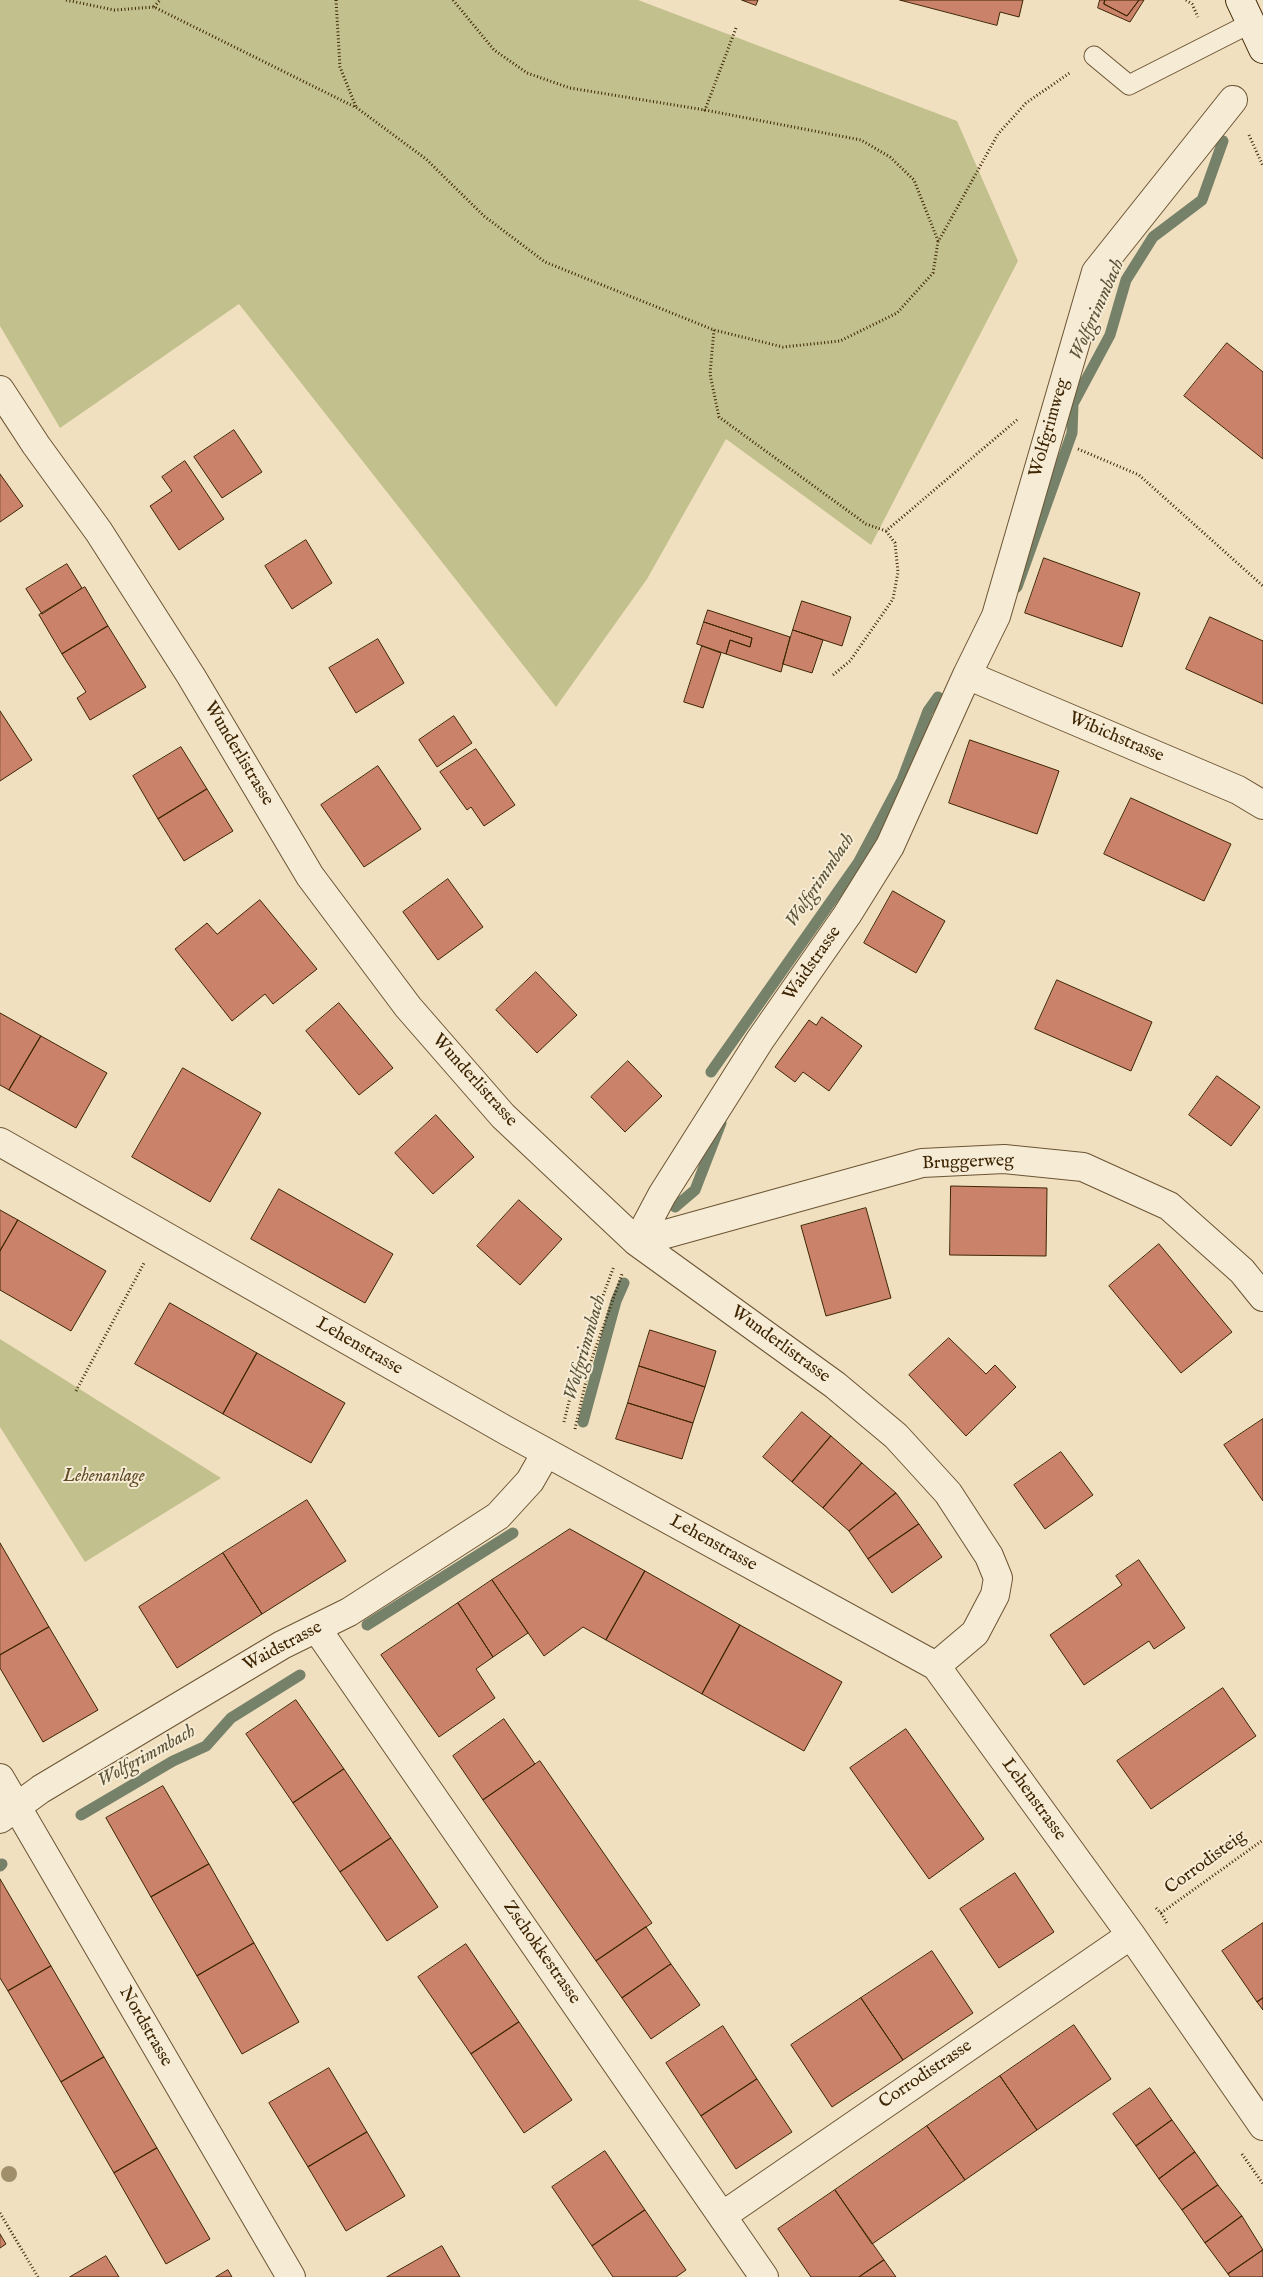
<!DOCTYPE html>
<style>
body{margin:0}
canvas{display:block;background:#f1e0bf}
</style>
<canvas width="1263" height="2277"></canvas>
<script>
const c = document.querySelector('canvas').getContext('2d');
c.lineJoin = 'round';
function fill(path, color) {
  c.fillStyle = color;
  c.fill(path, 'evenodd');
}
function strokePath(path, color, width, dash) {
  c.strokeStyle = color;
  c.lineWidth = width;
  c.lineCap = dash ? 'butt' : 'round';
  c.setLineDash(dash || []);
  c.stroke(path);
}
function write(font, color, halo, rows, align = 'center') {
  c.font = font + ' "IM FELL English",serif';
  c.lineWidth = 4;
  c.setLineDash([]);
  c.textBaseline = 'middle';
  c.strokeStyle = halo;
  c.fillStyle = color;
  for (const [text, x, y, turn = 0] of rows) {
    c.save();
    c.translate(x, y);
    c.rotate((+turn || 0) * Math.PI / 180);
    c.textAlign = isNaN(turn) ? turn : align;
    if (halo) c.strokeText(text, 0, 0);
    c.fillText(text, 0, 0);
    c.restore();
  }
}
const green = new Path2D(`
 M0 0H638L957 121 1018 261 871 545 726 439 647 579 556 707 239 304 60 428 0 326Z
 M0 1339 221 1478 85 1562 0 1427Z`);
const stream = new Path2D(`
 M1017 587 1072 433 1073 404 1110 335 1126 280 1153 237 1202 200 1223 141
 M711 1072 858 863 902 780 928 711 938 697
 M675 1207 695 1190 721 1123
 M583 1422 616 1301 624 1283
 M367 1625 513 1533
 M81 1815 173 1761 206 1746 231 1718 300 1675
 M0 1866 2 1864`);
const building = new Path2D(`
 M742 0H758L756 5Z
 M900 0H1023L1019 17 1000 12 997 25Z
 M1100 0H1105L1104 4 1127 16 1139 0H1144L1130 22 1098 8Z
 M1105 0H1139L1127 16 1104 4Z
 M1227 343 1263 372V459L1184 396Z
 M234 430 262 472 222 498 194 457Z
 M185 461 224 519 179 550 150 506 172 491 162 477Z
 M0 474 23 506 0 522Z
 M306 540 332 583 292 609 265 566Z
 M1044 558 1140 593 1122 647 1025 613Z
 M67 564 82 588 42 614 26 589Z
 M85 587 108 626 62 654 39 615Z
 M802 601 851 617 842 646 793 630Z
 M708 610 790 637 781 672 726 654 730 640 750 647 752 638 704 622Z
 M1210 617 1263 641V704L1186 669Z
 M704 622 752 638 750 647 730 640 726 654 697 644Z
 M108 626 146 687 90 720 77 698 86 692 62 654Z
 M793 630 823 640 812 673 783 664Z
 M378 639 404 683 356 713 329 668Z
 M702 646 721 653 703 708 684 702Z
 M0 711 32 760 0 781Z
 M454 716 472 743 437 767 419 740Z
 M970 740 1059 771 1037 834 949 803Z
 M181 747 207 789 158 819 133 776Z
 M476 749 515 805 484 826 471 807 467 810 440 772Z
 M378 766 421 829 364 867 321 805Z
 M207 789 233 831 184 861 158 819Z
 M1131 798 1231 844 1204 901 1104 854Z
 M448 879 483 927 438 960 403 912Z
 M893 891 945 921 916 973 864 943Z
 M260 900 317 969 273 1004 265 994 232 1021 175 949 207 923 217 934Z
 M536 972 577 1015 537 1053 496 1010Z
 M1057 980 1152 1022 1131 1071 1035 1029Z
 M339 1003 393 1068 359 1095 306 1031Z
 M0 1013 41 1036 9 1090 0 1085Z
 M822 1017 862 1046 829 1091 803 1072 795 1082 775 1067 809 1020 816 1025Z
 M41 1036 107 1073 76 1128 9 1090Z
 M628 1061 662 1096 625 1132 591 1097Z
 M183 1068 261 1113 210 1202 132 1157Z
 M1217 1076 1260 1107 1231 1146 1189 1115Z
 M436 1115 474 1157 433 1194 395 1153Z
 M951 1186 1047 1188 1046 1256 950 1255Z
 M279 1189 393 1254 365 1303 251 1239Z
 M519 1200 562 1239 520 1285 477 1246Z
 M866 1208 891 1298 826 1316 801 1226Z
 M0 1210 18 1220 0 1251Z
 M18 1220 106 1271 71 1331 0 1290V1251Z
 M1159 1244 1232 1332 1181 1373 1109 1286Z
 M170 1303 257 1353 223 1414 135 1364Z
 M650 1330 716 1351 705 1387 639 1366Z
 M949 1338 986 1374 995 1365 1016 1387 966 1436 909 1375Z
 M257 1353 345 1403 311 1463 223 1414Z
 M639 1366 705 1387 693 1423 628 1403Z
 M628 1403 693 1423 682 1459 616 1439Z
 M802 1412 831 1436 792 1482 763 1457Z
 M1263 1419V1501L1224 1445Z
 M831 1436 862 1463 823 1508 792 1482Z
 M1061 1452 1093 1495 1045 1529 1014 1485Z
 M862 1463 896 1493 849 1531 823 1508Z
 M896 1493 919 1524 868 1559 849 1531Z
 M307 1500 346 1561 262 1614 223 1553Z
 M919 1524 942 1557 892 1593 868 1559Z
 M570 1529 645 1571 606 1640 583 1627 544 1656 492 1580Z
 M0 1543 49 1627 0 1655Z
 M223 1553 262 1614 177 1668 139 1607Z
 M1139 1560 1185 1628 1154 1649 1149 1641 1084 1685 1050 1635 1122 1585 1116 1576Z
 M645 1571 740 1625 702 1694 606 1640Z
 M492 1580 528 1633 493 1657 458 1603Z
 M458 1603 493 1657 476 1669 495 1698 439 1737 381 1655Z
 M740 1625 842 1682 804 1751 702 1694Z
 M49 1627 98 1710 43 1742 0 1668V1655Z
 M1223 1688 1256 1736 1151 1809 1117 1761Z
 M296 1700 344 1769 293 1803 246 1734Z
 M504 1719 535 1764 483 1800 453 1756Z
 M906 1729 984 1839 929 1879 850 1768Z
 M540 1761 652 1923 596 1961 483 1800Z
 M344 1769 391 1838 340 1872 293 1803Z
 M163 1786 209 1864 151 1897 106 1818Z
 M391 1838 438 1907 387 1941 340 1872Z
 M209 1864 254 1943 197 1976 151 1897Z
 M1015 1873 1054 1932 999 1968 960 1909Z
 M0 1879 51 1966 8 1991 0 1978Z
 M1263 1923V1998L1257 2002 1222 1951Z
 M646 1927 671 1964 622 1998 596 1961Z
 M254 1943 299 2022 242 2054 197 1976Z
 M466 1944 519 2022 471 2054 418 1977Z
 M932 1951 973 2013 903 2060 861 1998Z
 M671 1964 700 2005 651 2039 622 1998Z
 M51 1966 104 2057 61 2082 8 1991Z
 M861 1998 903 2060 832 2107 791 2045Z
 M1263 1998V2010L1257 2002Z
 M519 2022 572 2100 524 2133 471 2054Z
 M1074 2025 1111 2079 1037 2130 1000 2076Z
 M723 2026 757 2079 701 2116 666 2063Z
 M104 2057 157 2148 114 2173 61 2082Z
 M329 2068 367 2132 308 2167 269 2103Z
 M1000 2076 1037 2130 965 2180 927 2126Z
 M757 2079 792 2132 736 2169 701 2116Z
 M1150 2088 1172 2120 1136 2146 1113 2114Z
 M1172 2120 1195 2152 1159 2179 1136 2146Z
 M927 2126 965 2180 872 2244 835 2190Z
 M367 2132 405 2196 346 2231 308 2167Z
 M157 2148 210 2239 166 2264 114 2173Z
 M605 2151 645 2210 592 2246 552 2187Z
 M1195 2152 1218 2185 1182 2210 1159 2179Z
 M1218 2185 1242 2216 1205 2243 1182 2210Z
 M835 2190 884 2260 859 2277H811L778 2229Z
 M645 2210 686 2270 676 2277H613L592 2246Z
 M1242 2216 1263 2250 1228 2274 1205 2243Z
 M0 2234 6 2244 0 2248Z
 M442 2246 460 2277H387Z
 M1263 2250V2277H1230L1228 2274Z
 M106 2256 119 2277H70Z
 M884 2260 896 2277H859Z
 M228 2270 232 2277H216Z`);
const path = new Path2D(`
 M66 0 114 10 154 7 357 108 426 159 484 216 545 262 714 330 783 347 840 341 897 313 933 273 938 242 998 134 1026 103 1071 72
 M336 0 340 67 356 107
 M453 0 494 50 527 73 570 88 705 110
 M1186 0 1192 4 1198 17
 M154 7 160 0
 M736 28 705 110 861 140 890 157 914 180 938 241
 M1249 135 1263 166
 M714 330 710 374 719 417 866 524 886 531 1018 419
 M1078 449 1139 475 1263 586
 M833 675 850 661 893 599 898 572 895 543 886 531
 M76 1391 144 1263
 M564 1422 579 1361 614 1266
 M575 1429 590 1364 622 1274
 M1156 1908 1161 1913 1263 1840
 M1161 1913 1167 1923
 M1242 2154 1263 2184
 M0 2213 38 2277`);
const lane = new Path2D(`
 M1094 56 1129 85 1251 23`);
const street = new Path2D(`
 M0 390 36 445 99 532 191 676 310 876 408 1007 503 1116 637 1242 835 1385 896 1436 948 1493 989 1556 998 1578 995 1595 975 1633 936 1666
 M967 675 1238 790 1263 805
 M0 1142 507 1431 936 1666 1131 1935 1263 2126
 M637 1242 662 1195 760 1040 847 915 890 846 967 675 996 616 1096 272 1233 100
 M637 1242 922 1163 1004 1159 1083 1167 1169 1206 1242 1271 1263 1297
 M317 1629 764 2277
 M0 1778 291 2277
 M0 1819 41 1789 282 1645 349 1612 498 1516 530 1481 546 1453
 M722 2216 1131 1935`);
const secondary = new Path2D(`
 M1240 0 1263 49`);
const trees = [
 [9,2174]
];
const streetNames = [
 ["Wolfgrimweg",1050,428,-74],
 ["Wibichstrasse",1116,738,23],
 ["Wunderlistrasse",238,754,59],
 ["Waidstrasse",813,964,-55],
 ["Wunderlistrasse",474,1081,48],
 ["Bruggerweg",968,1163,-2],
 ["Wunderlistrasse",780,1345,36],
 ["Lehenstrasse",359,1347,30],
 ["Lehenstrasse",713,1544,29],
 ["Waidstrasse",283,1647,-28],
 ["Lehenstrasse",1033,1800,54],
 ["Corrodisteig",1206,1863,-36],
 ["Zschokkestrasse",541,1953,55],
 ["Nordstrasse",145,2027,60],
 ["Corrodistrasse",926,2075,-34]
];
const parkNames = [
 ["Lehenanlage",104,1477]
];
const waterNames = [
 ["Wolfgrimmbach",1098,310,-66],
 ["Wolfgrimmbach",821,881,-56],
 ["Wolfgrimmbach",586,1348,-74],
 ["Wolfgrimmbach",147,1757,-29]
];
fill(green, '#c2c08d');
strokePath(stream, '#768169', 11);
fill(building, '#ca826a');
strokePath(building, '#3e2604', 1);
strokePath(lane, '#6b5433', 21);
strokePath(street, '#6b5433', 30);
strokePath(secondary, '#3e2604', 30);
strokePath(path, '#3e2604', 3, [1, 2.5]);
strokePath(lane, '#f6ebd5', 19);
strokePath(street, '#f6ebd5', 28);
strokePath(secondary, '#f6ebd5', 28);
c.fillStyle = '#a18f6b';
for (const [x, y] of trees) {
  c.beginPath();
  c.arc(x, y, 8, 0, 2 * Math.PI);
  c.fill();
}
write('18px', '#3e2604', '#f6ebd5', streetNames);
write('italic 18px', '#5f4c26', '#f6ebd5', parkNames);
write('italic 19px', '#5a5337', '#f6ebd5', waterNames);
</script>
